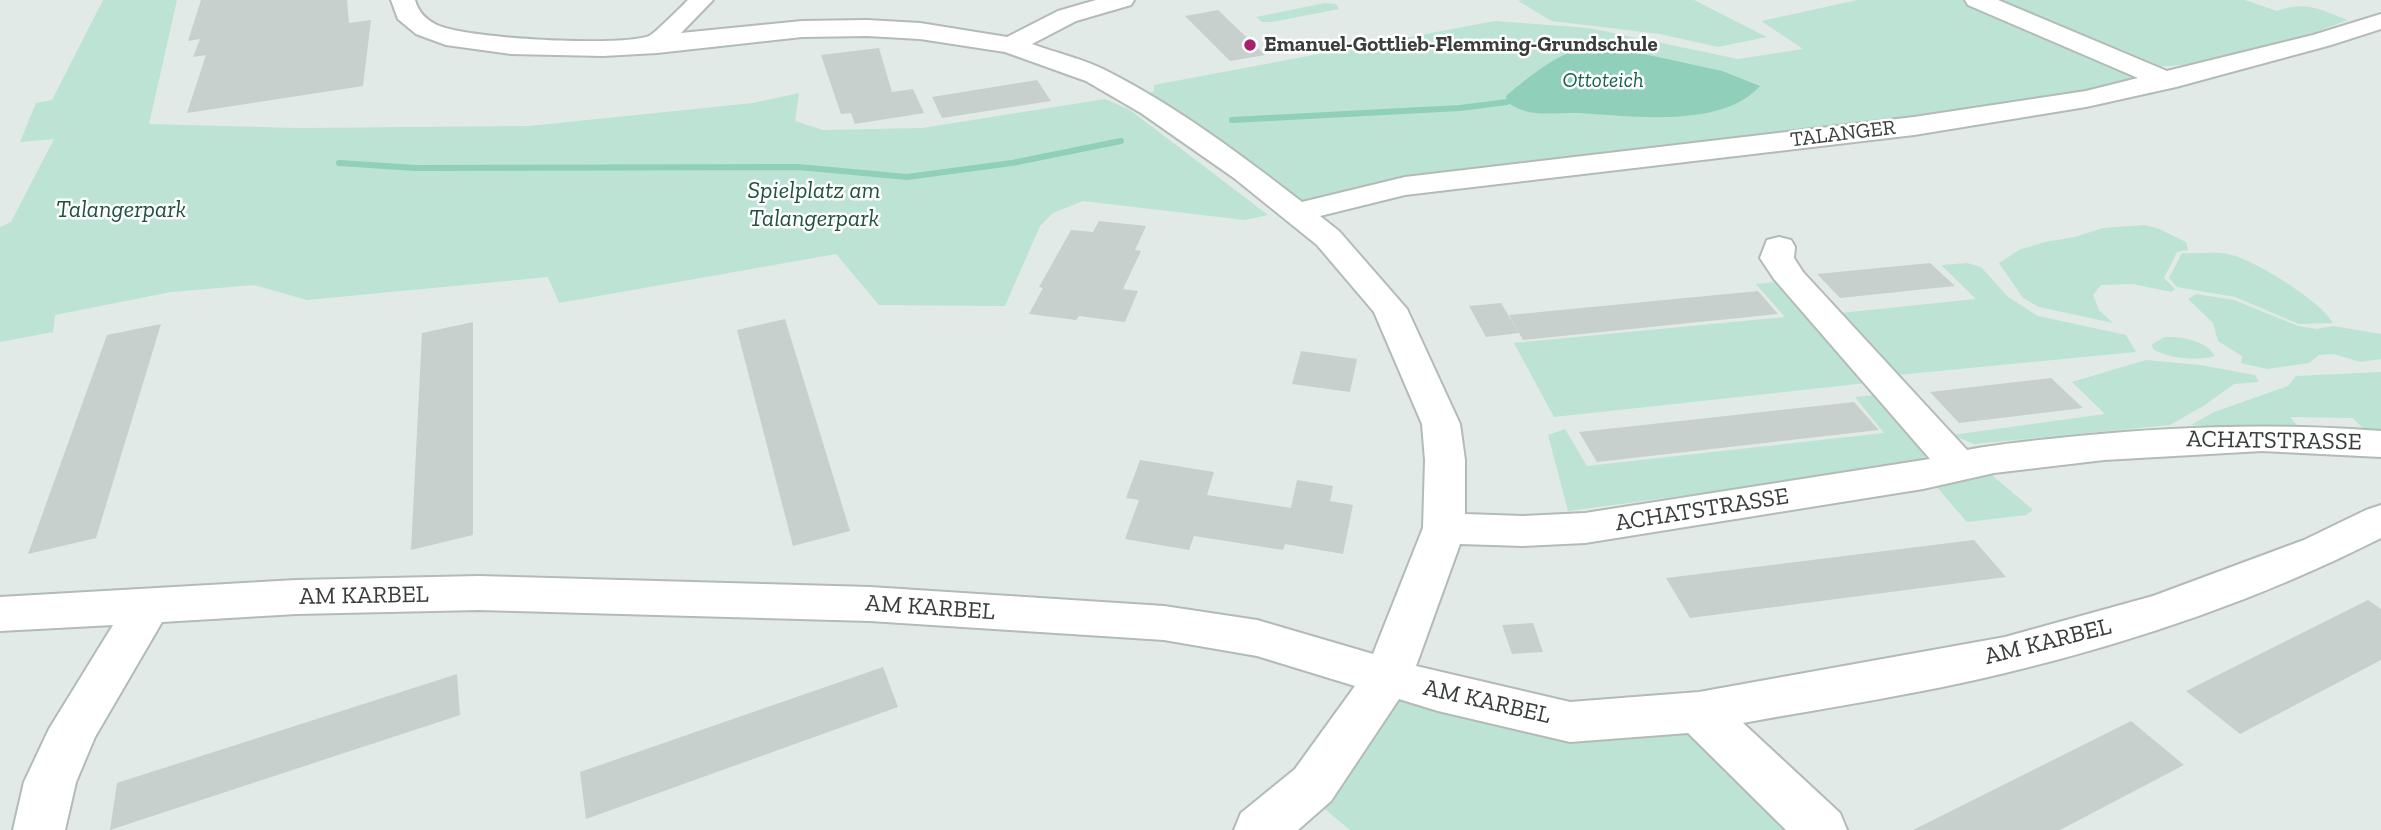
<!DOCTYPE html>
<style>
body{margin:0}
canvas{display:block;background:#e1eae6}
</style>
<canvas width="2381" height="830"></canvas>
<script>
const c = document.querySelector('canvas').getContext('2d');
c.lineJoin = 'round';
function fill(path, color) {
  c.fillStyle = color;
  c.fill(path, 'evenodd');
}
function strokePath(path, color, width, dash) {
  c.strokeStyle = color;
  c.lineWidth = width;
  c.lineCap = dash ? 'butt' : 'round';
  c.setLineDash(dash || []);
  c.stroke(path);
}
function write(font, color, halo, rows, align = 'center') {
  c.font = font + ' "Zilla Slab",serif';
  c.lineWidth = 5;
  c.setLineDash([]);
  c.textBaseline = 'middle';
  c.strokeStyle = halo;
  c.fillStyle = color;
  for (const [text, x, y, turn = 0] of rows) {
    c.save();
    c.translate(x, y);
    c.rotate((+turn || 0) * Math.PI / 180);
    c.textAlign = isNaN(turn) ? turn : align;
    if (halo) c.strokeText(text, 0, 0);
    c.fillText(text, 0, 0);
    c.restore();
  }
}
const green = new Path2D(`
 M103 0H177L149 124 299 128 529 126 753 103 799 93 795 121 823 130 922 128 1105 99 1130 110 1268 215 1245 220 1083 201 1053 213 1040 226 1005 306 879 305 836 254 559 303 548 277 307 300 254 285 171 292 55 315 53 332 0 342V227L11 222 54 139 20 142 36 103 52 100Z
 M1523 0H1694L1767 37 1718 47 1660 34 1552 21 1518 1Z
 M1858 0H1965L2161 80 2082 97 1304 202 1145 95 1154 91V85L1495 21 1589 28 1738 59 1803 49 1761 21Z
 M1983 0H2245L2277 11C2306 0 2321 10 2348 20L2300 38 2199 64 2153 67Z
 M1325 3 1336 4 1339 9 1272 22H1262L1256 17Z
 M2144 225 2157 228 2186 242 2188 250 2177 252 2164 278 2175 289 2171 292 2133 284 2101 285 2093 295 2099 310 2113 323 2039 307 2023 298 1999 263 2019 250 2045 242 2075 237 2103 228Z
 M2182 253C2197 254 2216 251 2231 255 2255 260 2322 302 2333 323L2299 324 2235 297 2177 287 2169 278Z
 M1967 263 1981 267 2008 297 2038 316 2126 335 2136 352 1897 375 1840 313 1976 299 1941 265Z
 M1776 282 1867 383 1554 417 1514 343 1785 317 1756 284Z
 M2196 294 2234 300 2298 326 2317 329 2333 326 2381 334V359L2360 362 2334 354 2319 355 2309 363 2267 369 2241 363 2242 356 2218 341 2213 323 2188 299Z
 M2165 337C2182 336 2207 341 2215 356 2199 361 2168 359 2153 349L2152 344Z
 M2146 360 2200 365 2255 375 2259 382 2234 384 2205 405 2170 425 1974 444 1952 435 2105 414 2072 382Z
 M2381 372V430H2365L2353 418 2290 417 2303 432 2191 425 2214 412 2288 386 2296 376Z
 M1875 395 1924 452 1925 460 1913 465 1568 511 1548 435 1565 429 1587 466 1884 433 1855 397Z
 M1986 470 2033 510 2026 515 1967 522 1935 485Z
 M1409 696 1670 727 1699 734 1792 830H1350L1321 806 1387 703Z`);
const water = new Path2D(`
 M1589 46H1607L1722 71 1760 86C1722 129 1630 116 1579 113 1553 112 1530 119 1507 102L1506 96C1530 76 1559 52 1589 46Z`);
const stream = new Path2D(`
 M1232 120 1460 108 1507 102
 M339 163 416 168 798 167 907 177 1012 163 1121 141`);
const building = new Path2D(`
 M201 0H347L349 23 371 20 363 86 187 113 206 55 193 57 200 39 188 41Z
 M1218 10 1265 55 1230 61 1185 16Z
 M879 48 892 92 913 89 924 113 855 124 851 113 841 114 821 55Z
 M1037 80 1051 101 942 118 932 97Z
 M1099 221 1146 226 1135 250 1141 251 1123 289 1138 291 1125 322 1079 316 1076 320 1029 314 1043 288 1039 287 1071 230 1093 232Z
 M1930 263 1955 286 1840 298 1817 274Z
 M1758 291 1778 314 1523 340 1509 315Z
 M1501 303 1519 333 1486 337 1469 306Z
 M785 319 850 531 793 546 737 330Z
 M473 322V535L411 550 422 333Z
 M161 324 96 538 28 554 107 335Z
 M1301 351 1357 359 1350 392 1292 384Z
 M2051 378 2083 408 1959 423 1930 392Z
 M1854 402 1879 430 1597 462 1579 432Z
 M1140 460 1214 472 1207 495 1291 508 1297 480 1333 486 1330 501 1353 505 1343 554 1285 544 1283 550 1194 536 1189 550 1125 539 1139 500 1126 498Z
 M1974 540 2006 577 1690 618 1666 578Z
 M2368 600 2381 609V660L2240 734 2186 691Z
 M1533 623 1543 652 1512 654 1502 625Z
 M883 667 898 707 586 819 580 772Z
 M457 674 460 715 110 830 117 783Z
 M2131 721 2184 765 2060 830H1913Z`);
const minor = new Path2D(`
 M391 0H415C418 11 424 18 435 24 462 39 620 47 649 36 654 34 682 6 688 0H713L681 33 802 21 867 20 920 23 1007 37 1058 11 1096 0H1134L1131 5 1076 21 1032 44C1056 53 1084 59 1107 71 1176 106 1240 154 1302 202L1405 177 1914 117 2086 91 2138 78 1968 5 1965 0H1998L2167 71 2313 35 2381 14V29L2331 45 2176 87 2086 107 1914 135 1405 195 1320 216 1339 231 1407 309 1460 424 1465 460V514L1523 516 1585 513 1930 459 1774 279 1760 258 1767 240 1779 237 1791 240 1795 247 1794 258 1803 272 1967 450C2004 443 2041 440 2078 436 2179 426 2280 423 2381 431V457L2262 451 2104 460 1994 473 1923 489 1585 543 1523 546 1460 544 1416 666 1570 702 1699 692 2005 637 2153 596 2304 540 2366 510 2381 505V538C2263 598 2134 642 2005 673 1919 694 1830 707 1743 723L1840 813 1847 830H1786L1688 733 1570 742 1438 711 1399 699 1331 801 1298 830H1234L1241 813 1295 769 1355 686 1257 656 1164 640 870 621 479 610 296 614 162 622 95 737 76 782 65 830H13L24 782 49 729 113 625 0 631V597L296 580 479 576 870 587 1164 606 1257 620 1373 654 1423 528 1425 460 1422 424 1374 312 1317 245 1234 178 1141 113 1086 81 1005 52 920 39 867 36 802 37 657 53 603 56 511 54 446 45 416 34 398 19Z`);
const markers = [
 [1250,45,7,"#a6226f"]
];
const farPoinames = [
 ["Emanuel-Gottlieb-Flemming-Grundschule",1264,45]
];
const farWaternames = [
 ["Ottoteich",1603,81]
];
const farStreetnames = [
 ["TALANGER",1843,134,-7]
];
const parkNames = [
 ["Spielplatz am",814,191],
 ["Talangerpark",814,219],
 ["Talangerpark",121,210]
];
const streetNames = [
 ["ACHATSTRASSE",2274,441,1],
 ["ACHATSTRASSE",1702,510,-9],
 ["AM KARBEL",364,596,-1],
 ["AM KARBEL",930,608,4],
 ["AM KARBEL",2048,642,-14],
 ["AM KARBEL",1487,702,13]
];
fill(green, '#bde3d4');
fill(water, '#90cfb9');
strokePath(stream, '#90cfb9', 6);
fill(building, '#c8d0cd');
strokePath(minor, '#b3bbb7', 4);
fill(minor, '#fff');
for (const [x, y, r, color] of markers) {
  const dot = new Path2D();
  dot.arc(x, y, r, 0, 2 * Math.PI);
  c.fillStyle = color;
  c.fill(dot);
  strokePath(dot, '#fff', 2.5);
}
write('bold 21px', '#393d3b', '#fff', farPoinames, 'left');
write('italic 21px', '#12624d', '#fff', farWaternames);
write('21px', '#393d3b', '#fff', farStreetnames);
write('italic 24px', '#1f5242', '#fff', parkNames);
write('24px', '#393d3b', '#fff', streetNames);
</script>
